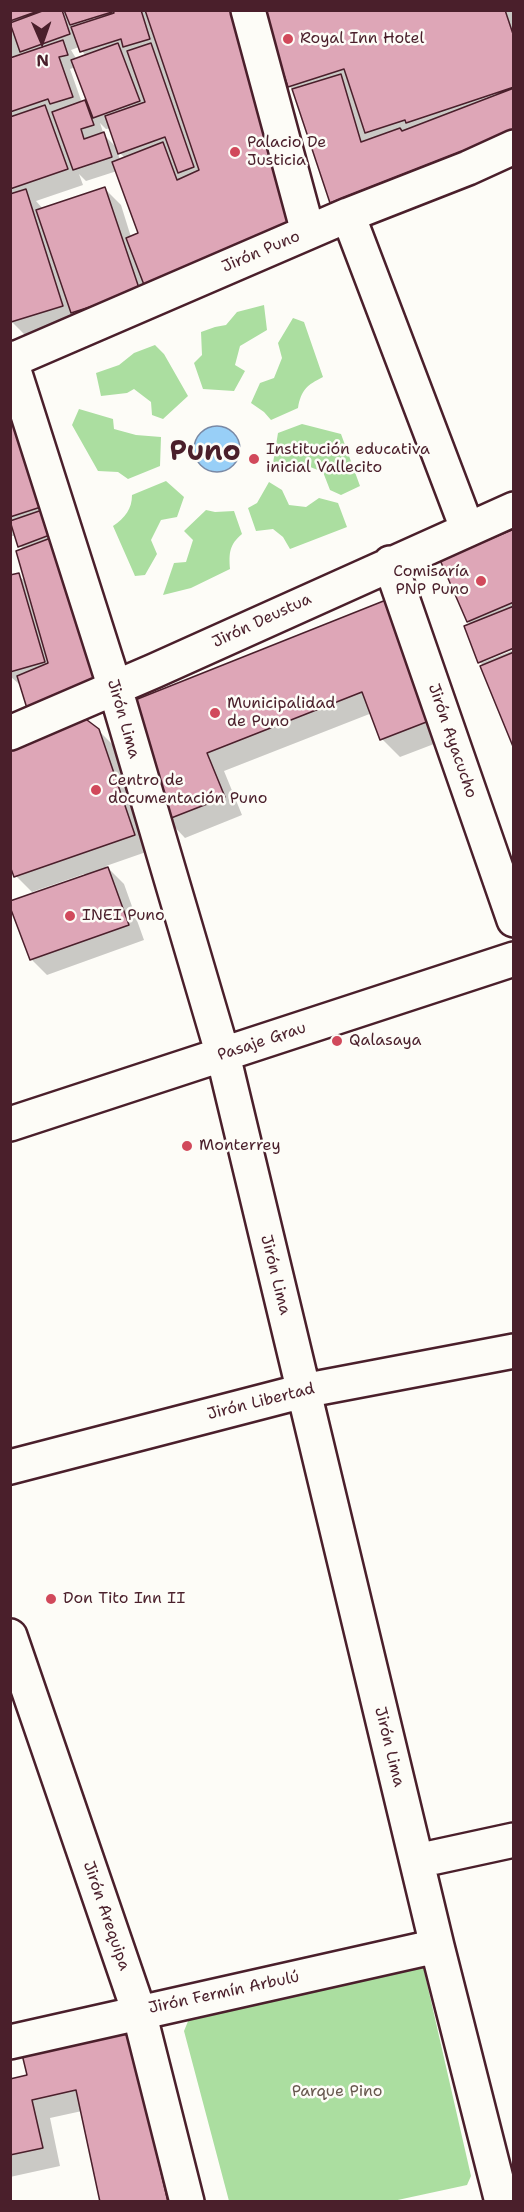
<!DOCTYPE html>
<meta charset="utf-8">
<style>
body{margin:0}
#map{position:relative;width:524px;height:2212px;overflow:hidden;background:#fdfcf7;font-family:"Shantell Sans",sans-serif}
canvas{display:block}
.frame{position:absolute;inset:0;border:12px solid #4a1f2b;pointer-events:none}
.north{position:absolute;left:12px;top:12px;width:60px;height:60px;-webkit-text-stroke:4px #fdfcf7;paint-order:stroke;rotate:178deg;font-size:16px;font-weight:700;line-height:24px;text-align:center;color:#4a1f2b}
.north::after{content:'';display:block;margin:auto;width:21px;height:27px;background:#4a1f2b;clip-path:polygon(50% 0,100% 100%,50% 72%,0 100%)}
</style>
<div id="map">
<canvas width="524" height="2212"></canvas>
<div class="frame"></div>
<div class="north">N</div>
</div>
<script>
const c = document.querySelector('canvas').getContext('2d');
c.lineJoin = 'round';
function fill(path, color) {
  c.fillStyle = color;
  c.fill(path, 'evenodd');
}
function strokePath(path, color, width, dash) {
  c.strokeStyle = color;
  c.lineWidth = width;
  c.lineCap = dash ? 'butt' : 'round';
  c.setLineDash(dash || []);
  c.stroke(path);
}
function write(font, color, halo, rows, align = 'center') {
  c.font = font + ' "Shantell Sans",sans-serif';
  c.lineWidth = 5;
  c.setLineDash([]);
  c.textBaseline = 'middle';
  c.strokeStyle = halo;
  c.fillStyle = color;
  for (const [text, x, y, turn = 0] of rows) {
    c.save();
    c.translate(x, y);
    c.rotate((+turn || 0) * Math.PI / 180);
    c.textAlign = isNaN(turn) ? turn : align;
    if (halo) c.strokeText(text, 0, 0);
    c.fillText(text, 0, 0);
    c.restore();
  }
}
const green = new Path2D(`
 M264 305 267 330 240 346 235 365 245 371 234 391 203 389 194 363 202 355 201 332 215 327 226 325 237 312Z
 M293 318 304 322 323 377C307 385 301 390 298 408L271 420 264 412 251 403 260 383 274 378 282 358 278 343Z
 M155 345 164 354 188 396 163 419 152 415 151 402 134 389 127 393 101 396 96 373 119 365 134 353Z
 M79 409 113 419 114 429 136 435 161 437 160 466 128 479 118 472 98 471 72 425Z
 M302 424 341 434 360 486 341 495 330 490 323 472 305 465 291 472 273 463 278 433Z
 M166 481 184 497 177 517 161 520 151 540 157 554 145 575 135 576 113 526C125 518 132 509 132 495Z
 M269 482 282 490 289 505 306 507 319 498 338 503 347 527 290 549 283 537 273 529 256 531 248 508 257 503Z
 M206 510 215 512 234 511 242 534C229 545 229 553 230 569L191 588 163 595 174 563 186 562 193 540 184 531Z
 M423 1966 471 2176 467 2185 393 2201H229L184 2031 191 2014Z`);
const water = new Path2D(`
 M194 449a23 23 0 1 1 46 0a23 23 0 1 1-46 0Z`);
const shadow = new Path2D(`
 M10 10H248L317 246 166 307 28 338 12 322 10 316ZM79 47 86 56 77 60 71 50ZM76 67 88 101 82 103 70 69ZM100 123 106 129 111 128 118 149 104 135ZM117 150 125 158 120 160ZM117 171 140 233 131 237 121 205 105 189 43 209 36 201 83 185 79 174 86 181Z
 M264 10H514V153L347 218 331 202 295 92 289 86Z
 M10 387 112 702 19 684 10 676V577L18 575 27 583 23 550 15 536H10Z
 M514 530V647L483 659V662L514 650V745L484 666 480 662 471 625 468 621Z
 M386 602 447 739 400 757 382 739 372 713 224 771 242 815 185 838 167 819 122 707Z
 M98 730 115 747 149 851 106 866 124 884 144 940 47 975 31 959 85 877 84 874 32 892 16 876Z
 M144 2042 181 2202H101L82 2111 50 2118 60 2166 10 2177V2081Z`);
const building = new Path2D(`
 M10 10H41L10 21Z
 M45 10H62L70 34 20 52 10 23Z
 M64 10H111L112 12 70 25Z
 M113 10H141L150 39 123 47 121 39 80 52 71 27 114 13Z
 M145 10H236L299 228 146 290 126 238 138 233 112 162 163 142 177 180 199 170Z
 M262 10H505L514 37V87L406 123 405 120 365 133 344 69 288 87Z
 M63 40 68 55 59 57 73 97 50 104 48 99 10 112V58Z
 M118 43 140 101 93 118 71 60Z
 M151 43 194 167 178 173 165 137 118 154 105 116 145 102 127 51Z
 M341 74 361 142 400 128 402 131 514 88V131L330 203 292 89Z
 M85 100 94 125 81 129 84 139 104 132 112 157 73 170 52 112Z
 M45 105 68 169 10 189V117Z
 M105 187 140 291 71 313 36 210Z
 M26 189 63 306 11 322 10 194Z
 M10 402 44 506 10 517Z
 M45 509 55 533 18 547 10 521Z
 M514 529V602L467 622 440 560Z
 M56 536 97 686 29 715 17 676 48 663 16 551Z
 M19 573 45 662 10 672V575Z
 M386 600 429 721 380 740 362 692 207 753 225 797 166 820 120 706Z
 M514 606V648L478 663 464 626Z
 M514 652V749L480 666Z
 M83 717 99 729 135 835 14 877 10 866V749Z
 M108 867 129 925 30 960 10 907V901Z
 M126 2022 168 2202H100L76 2090 32 2100 43 2148 10 2155V2079L27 2075 20 2046Z`);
const minor = new Path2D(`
 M248 10 308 232
 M348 215 467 528
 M10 358 115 688 223 1055 437 1946 502 2202
 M10 361 348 215 468 168 514 147
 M390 563 514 920
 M10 733 154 671 514 509
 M10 1124 514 959
 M10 1467 303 1391 514 1351
 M10 1636 139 2012 187 2202
 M417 1861 514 1840
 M10 2042 437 1946`);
const markers = [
 [288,39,6,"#d1495b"],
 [235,152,6,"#d1495b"],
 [254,459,6,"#d1495b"],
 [481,581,6,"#d1495b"],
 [215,713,6,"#d1495b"],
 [96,790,6,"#d1495b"],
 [70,916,6,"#d1495b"],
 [337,1041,6,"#d1495b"],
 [187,1146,6,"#d1495b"],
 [51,1599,6,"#d1495b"]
];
const poiNames = [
 ["Royal Inn Hotel",300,39],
 ["Palacio De",247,143],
 ["Justicia",247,161],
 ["Institución educativa",266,450],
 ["inicial Vallecito",266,468],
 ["Comisaría",469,572,"right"],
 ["PNP Puno",469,590,"right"],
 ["Municipalidad",227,704],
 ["de Puno",227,722],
 ["Centro de",108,781],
 ["documentación Puno",108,799],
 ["INEI Puno",82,916],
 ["Qalasaya",349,1041],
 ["Monterrey",199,1146],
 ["Don Tito Inn II",63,1599]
];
const streetNames = [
 ["Jirón Puno",261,252,-23],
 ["Jirón Deustua",262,621,-25],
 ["Jirón Lima",123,719,74],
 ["Jirón Ayacucho",452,741,71],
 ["Pasaje Grau",262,1042,-18],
 ["Jirón Lima",275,1275,76],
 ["Jirón Libertad",261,1402,-14],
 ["Jirón Lima",389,1747,76],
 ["Jirón Arequipa",106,1916,71],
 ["Jirón Fermín Arbulú",224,1993,-12]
];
const parkNames = [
 ["Parque Pino",337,2092]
];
const townNames = [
 ["Puno",205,453]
];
fill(green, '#abdea0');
fill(water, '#98cff7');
strokePath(water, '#7989a5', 1.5);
fill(shadow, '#0003');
fill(building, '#dea6b7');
strokePath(building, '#4a1f2b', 1.5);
strokePath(minor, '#4a1f2b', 38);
strokePath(minor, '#fdfcf7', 33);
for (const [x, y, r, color] of markers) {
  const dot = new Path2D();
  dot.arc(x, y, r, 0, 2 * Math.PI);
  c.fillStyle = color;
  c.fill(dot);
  strokePath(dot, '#fdfcf7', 2);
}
write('16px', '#4a1f2b', '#fdfcf7', poiNames, 'left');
write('16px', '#4a1f2b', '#fdfcf7', streetNames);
write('16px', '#67584e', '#fdfcf7', parkNames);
write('bold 28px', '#4a1f2b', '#fdfcf7', townNames);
</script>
